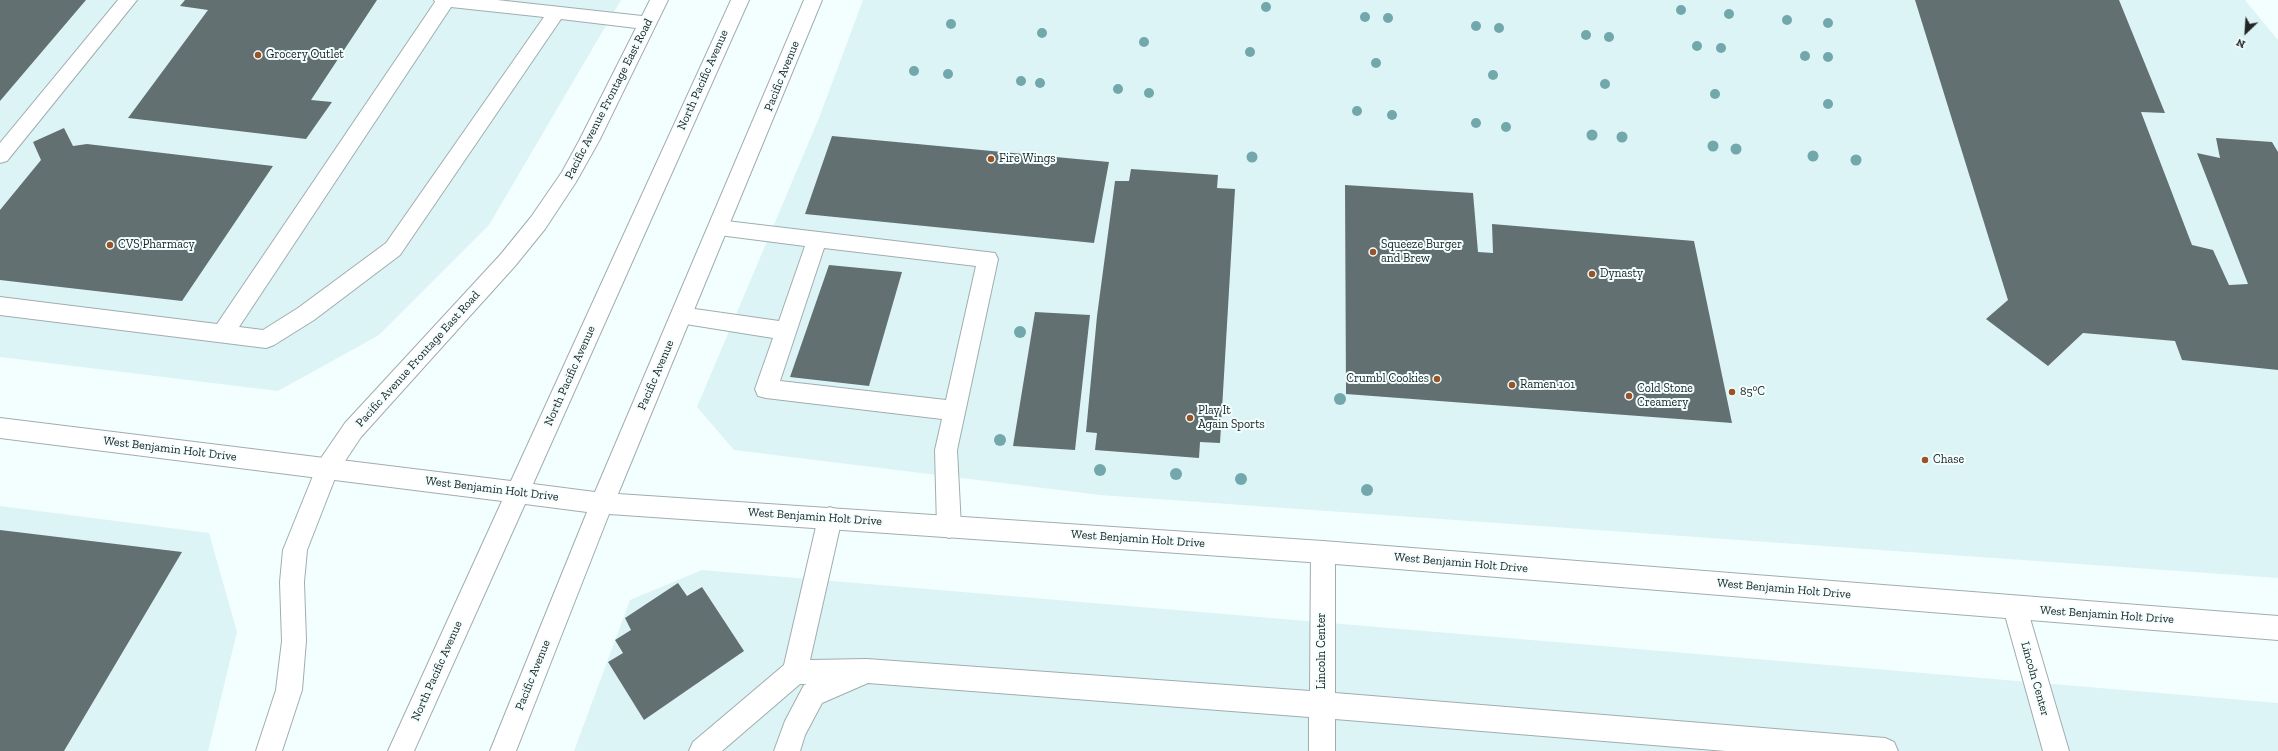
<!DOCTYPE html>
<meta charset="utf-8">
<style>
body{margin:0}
#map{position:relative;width:2278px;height:751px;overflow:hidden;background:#f3feff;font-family:"Zilla Slab",serif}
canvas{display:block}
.north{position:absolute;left:2226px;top:12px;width:40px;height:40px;-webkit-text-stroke:3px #f3feff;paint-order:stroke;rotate:205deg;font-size:11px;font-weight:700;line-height:16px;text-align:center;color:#202525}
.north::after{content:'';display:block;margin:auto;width:14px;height:18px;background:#202525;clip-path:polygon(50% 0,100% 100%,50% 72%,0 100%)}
</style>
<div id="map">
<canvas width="2278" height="751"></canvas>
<div class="north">N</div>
</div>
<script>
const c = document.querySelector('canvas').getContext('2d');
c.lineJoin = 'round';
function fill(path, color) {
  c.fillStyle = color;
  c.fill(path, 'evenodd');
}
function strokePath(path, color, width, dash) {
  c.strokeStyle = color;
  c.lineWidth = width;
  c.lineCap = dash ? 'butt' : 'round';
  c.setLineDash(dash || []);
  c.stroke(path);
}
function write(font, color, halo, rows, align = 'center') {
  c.font = font + ' "Zilla Slab",serif';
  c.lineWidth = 4;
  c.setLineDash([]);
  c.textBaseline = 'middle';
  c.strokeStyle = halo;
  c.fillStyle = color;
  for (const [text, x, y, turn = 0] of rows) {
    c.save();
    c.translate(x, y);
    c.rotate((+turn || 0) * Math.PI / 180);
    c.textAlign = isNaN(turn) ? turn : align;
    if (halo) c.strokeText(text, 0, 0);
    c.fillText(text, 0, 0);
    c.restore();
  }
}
const built = new Path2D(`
 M0 0H621L489 225 379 335 278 391 0 357Z
 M863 0H2245L2278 40V578L1100 495 734 450 697 407 819 118Z
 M0 506 209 533 237 632 208 751H0Z
 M702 570 2278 703V751H574L630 600Z`);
const building = new Path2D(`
 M0 0H86L0 101Z
 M185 0H377L311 100 332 102 306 139 128 118 208 10 180 6Z
 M1915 0H2119L2165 113 2141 112 2192 245 2213 250 2229 285 2248 284 2197 153 2220 158 2216 138 2272 142 2278 152V370L2182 360 2175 341 2083 333 2048 366 1986 319 2008 300Z
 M64 128 73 146 87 144 273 166 182 301 0 280V210L41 160 33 142Z
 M832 136 1109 162 1094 243 805 214Z
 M1131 169 1218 175 1217 188 1235 189 1220 443 1200 442 1199 458 1095 450 1097 433 1086 432 1097 316 1115 181H1129Z
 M1345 185 1473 193 1478 252 1493 253 1492 224 1694 241 1732 423 1346 394Z
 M829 265 902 272 869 386 790 377Z
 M1035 312 1090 315 1075 450 1013 446Z
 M0 530 182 552 64 751H0Z
 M678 583 687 596 702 587 744 651 644 720 608 662 623 653 615 640 631 630 625 618Z`);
const minor = new Path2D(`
 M118 0H137L7 161 0 163V143Z
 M434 0H497L642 16 650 0H668L599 141 576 182 545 229 515 266 361 437 337 473 307 550 304 582 306 641 302 690 282 751H256L276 690 282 641 280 582 283 550 319 461 345 423 501 254 531 217 562 172 579 141 636 28 561 19 400 255 314 320 274 345 266 348 0 315V297L217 324 435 2ZM451 7 544 17 386 243 298 308 263 330 239 327Z
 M718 220 995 253 998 259 957 450 961 527 957 535 949 538 941 535 937 527 935 450 942 419 766 398 758 396 755 389 773 338 673 322 670 316 673 310 681 307 779 321 805 246 711 234 708 228 711 222ZM824 248 976 266 946 400 780 381Z
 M830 507 838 510 842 518 810 660 867 659 1310 691 1311 552 1315 544 1323 541 1331 544 1335 552V693L1885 738 1894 742 1898 751H1726L1335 719V751H1309V717L868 683 822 703 805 735 800 751H774L785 721 804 685 807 684H800L722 751H689L693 742 784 665 818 518 822 510Z
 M2015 596 2024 600 2027 608 2069 751H2043L2003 608 2006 600Z`);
const major = new Path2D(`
 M731 0H749L533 484 595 492 804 0H822L618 494 1323 541 2278 616V640L1323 563 609 514 516 751H490L587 512 525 504 414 751H388L502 501 0 438V418L511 481Z`);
const trees = [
 [1266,7,5],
 [1681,10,5],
 [1729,14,5],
 [1365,17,5],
 [1388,18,5],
 [1787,20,5],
 [1828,23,5],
 [951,24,5],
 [1476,26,5],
 [1499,28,5],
 [1042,33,5],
 [1586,35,5],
 [1609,37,5],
 [1144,42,5],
 [1697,46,5],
 [1721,48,5],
 [1250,52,5],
 [1805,56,5],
 [1828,57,5],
 [1376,63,5],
 [914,71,5],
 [948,74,5],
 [1493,75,5],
 [1021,81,5],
 [1040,83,5],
 [1605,84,5],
 [1118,89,5],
 [1149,93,5],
 [1715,94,5],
 [1828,104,5],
 [1357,111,5],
 [1392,115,5],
 [1476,123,5],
 [1506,127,5],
 [1592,135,5.5],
 [1622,137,5.5],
 [1713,146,5.5],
 [1736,149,5.5],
 [1813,156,5.5],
 [1252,157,5.5],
 [1856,160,5.5],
 [1020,332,6],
 [1340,399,6],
 [1000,440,6],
 [1100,470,6],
 [1176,474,6],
 [1241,479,6],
 [1367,490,6]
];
const markers = [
 [258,55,4,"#985425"],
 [991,159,4,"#985425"],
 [110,245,4,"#985425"],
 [1373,252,4,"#985425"],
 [1592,274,4,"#985425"],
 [1437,379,4,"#985425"],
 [1512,385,4,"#985425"],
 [1732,392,4,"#985425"],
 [1629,396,4,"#985425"],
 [1190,418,4,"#985425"],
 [1925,460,4,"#985425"]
];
const poiNames = [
 ["Grocery Outlet",266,55],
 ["Fire Wings",999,159],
 ["CVS Pharmacy",118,245],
 ["Squeeze Burger",1381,245],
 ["and Brew",1381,259],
 ["Dynasty",1600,274],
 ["Crumbl Cookies",1429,379,"right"],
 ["Ramen 101",1520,385],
 ["Cold Stone",1637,389],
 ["Creamery",1637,403],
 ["85°C",1740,392],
 ["Play It",1198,411],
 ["Again Sports",1198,425],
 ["Chase",1933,460]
];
const streetNames = [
 ["Pacific Avenue",782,76,-68],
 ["North Pacific Avenue",703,80,-66],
 ["Pacific Avenue Frontage East Road",609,99,-63],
 ["Pacific Avenue Frontage East Road",418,359,-48],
 ["Pacific Avenue",656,375,-67],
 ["North Pacific Avenue",570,376,-66],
 ["West Benjamin Holt Drive",170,449,7],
 ["West Benjamin Holt Drive",492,489,7],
 ["West Benjamin Holt Drive",815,517,4],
 ["West Benjamin Holt Drive",1138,539,4],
 ["West Benjamin Holt Drive",1461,563,5],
 ["West Benjamin Holt Drive",1784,589,5],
 ["West Benjamin Holt Drive",2107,615,4],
 ["Lincoln Center",1322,651,-90],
 ["North Pacific Avenue",437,671,-66],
 ["Pacific Avenue",533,675,-68],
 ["Lincoln Center",2035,679,74]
];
fill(built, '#ddf4f6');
fill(building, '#637071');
strokePath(minor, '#a0adae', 2);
strokePath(major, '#a0adae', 2);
fill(minor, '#fff');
fill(major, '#fff');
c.fillStyle = '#72a8ac';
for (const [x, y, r] of trees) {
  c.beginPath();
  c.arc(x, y, r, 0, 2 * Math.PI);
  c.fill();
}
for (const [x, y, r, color] of markers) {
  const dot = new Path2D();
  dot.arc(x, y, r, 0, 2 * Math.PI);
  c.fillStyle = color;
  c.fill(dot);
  strokePath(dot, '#f3feff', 1.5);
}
write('12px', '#202525', '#f3feff', poiNames, 'left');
write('12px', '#202525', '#f3feff', streetNames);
</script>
